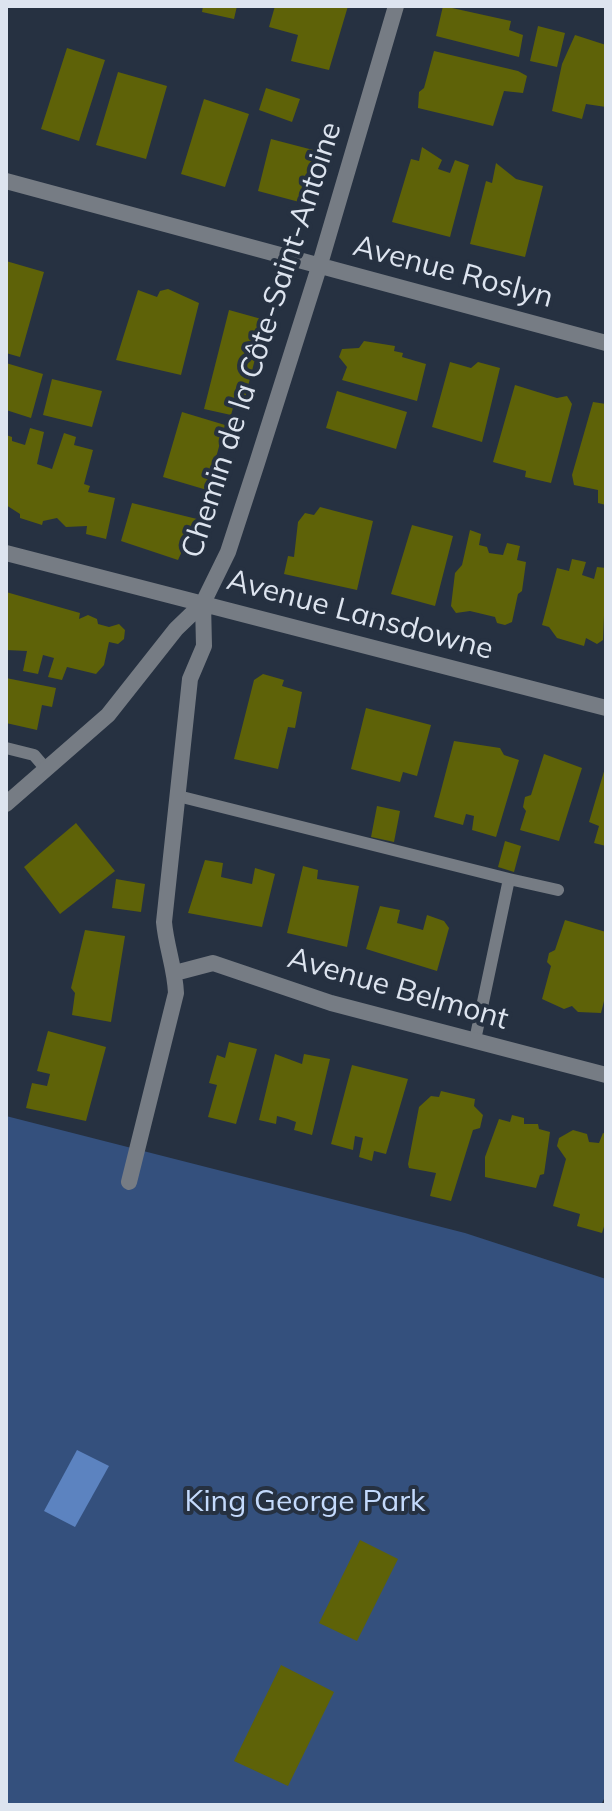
<!DOCTYPE html>
<meta charset="utf-8">
<style>
body{margin:0}
#map{position:relative;width:612px;height:1811px;overflow:hidden;background:#263141;font-family:Mulish,sans-serif}
canvas{display:block}
.frame{position:absolute;inset:0;border:8px solid #dde4ef;pointer-events:none}
</style>
<div id="map">
<canvas width="612" height="1811"></canvas>
<div class="frame"></div>
</div>
<script>
const c = document.querySelector('canvas').getContext('2d');
c.lineJoin = 'round';
function fill(path, color) {
  c.fillStyle = color;
  c.fill(path, 'evenodd');
}
function strokePath(path, color, width, dash) {
  c.strokeStyle = color;
  c.lineWidth = width;
  c.lineCap = dash ? 'butt' : 'round';
  c.setLineDash(dash || []);
  c.stroke(path);
}
function write(font, color, halo, rows, align = 'center') {
  c.font = font + ' Mulish,sans-serif';
  c.lineWidth = 8;
  c.setLineDash([]);
  c.textBaseline = 'middle';
  c.strokeStyle = halo;
  c.fillStyle = color;
  for (const [text, x, y, turn = 0] of rows) {
    c.save();
    c.translate(x, y);
    c.rotate((+turn || 0) * Math.PI / 180);
    c.textAlign = isNaN(turn) ? turn : align;
    if (halo) c.strokeText(text, 0, 0);
    c.fillText(text, 0, 0);
    c.restore();
  }
}
const green = new Path2D(`
 M6 1116 465 1233 606 1279V1795L601 1805H6Z`);
const water = new Path2D(`
 M77 1450 109 1466 75 1527 44 1511Z`);
const building = new Path2D(`
 M203 6H237L234 19 202 12Z
 M275 6H348L329 70 291 61 298 35 269 27Z
 M443 6 511 21 509 30 523 35 519 57 436 36Z
 M538 26 565 33 557 67 530 61Z
 M575 35 606 45V107L586 104 582 119 552 111 562 64Z
 M67 48 105 60 79 141 41 129Z
 M434 51 518 71 527 76 523 93 504 91 493 126 418 108 419 92 424 88Z
 M118 72 167 86 146 159 96 145Z
 M266 88 300 99 292 122 259 110Z
 M204 99 249 114 225 187 181 174Z
 M271 139 317 151 303 203 258 191Z
 M422 147 442 160 438 169 450 173 455 160 469 165 450 237 392 222 411 159 419 161Z
 M496 163 516 179 543 186 525 257 470 244 486 181 492 183Z
 M6 261 44 272 20 357 6 353Z
 M168 289 199 303 181 375 116 360 138 290 157 297 160 291Z
 M229 310 265 320 244 402 235 401 231 415 204 409Z
 M364 341 395 346 394 351 403 353 402 357 426 364 417 401 342 380 347 367 339 357 342 349 359 348Z
 M450 362 471 368 478 362 500 368 482 442 432 427Z
 M6 363 43 374 31 418 6 410Z
 M52 379 102 391 92 427 43 415Z
 M515 385 557 398 567 396 572 404 551 483 525 477 526 471 493 462Z
 M337 391 407 412 396 449 326 428Z
 M593 402 606 404V505L598 503V490L574 485 572 475Z
 M182 412 225 425 207 490 163 477Z
 M30 428 44 432 37 464 52 469 64 433 76 437 74 445 93 450 84 484 90 486 88 492 115 498 106 539 86 534 87 526 66 527 57 518 43 521 42 525 20 518V514L6 505V435L12 437V441L25 445Z
 M132 503 197 519 178 560 121 541Z
 M320 507 373 521 357 590 284 574 288 556 294 557 298 522 305 513 314 515Z
 M412 525 453 536 435 606 391 594Z
 M470 530 481 534 479 545 487 547 489 553 503 555 507 543 520 546 517 560 526 562 522 591 518 594 512 622 505 625 497 623 495 617 470 611 456 613 451 606 455 573 462 565Z
 M572 559 586 562 582 575 594 579 597 567 606 568 603 640 597 644 586 638 584 646 557 638 549 627 542 625 557 568 569 571Z
 M6 592 80 613 79 619 88 615 97 619 98 624 109 627 119 624 125 630 124 639 118 644 109 642 104 665 96 674 67 667 62 680 48 677 54 658 43 655 38 674 23 671 27 651 6 650Z
 M263 674 284 680 282 686 302 692 295 728 288 727 278 769 234 759 254 680Z
 M6 678 56 688 52 707 42 705 37 730 6 723Z
 M366 708 431 725 417 776 403 772 400 782 351 769Z
 M454 741 500 748 504 755 519 760 496 837 472 830 474 816 466 814 463 825 434 817Z
 M544 754 582 768 559 841 520 830 526 811 523 807 525 797 531 795Z
 M605 768H606V846L594 843 599 826 589 822Z
 M377 806 400 811 394 842 371 837Z
 M76 823 115 871 60 914 24 867Z
 M505 841 521 846 514 872 498 867Z
 M205 860 223 863 221 877 252 884 255 868 275 874 262 927 188 913Z
 M303 866 318 870 317 879 359 886 347 947 287 933Z
 M116 879 145 884 141 912 112 908Z
 M380 906 400 910 397 923 423 930 427 915 444 921 449 928 437 971 366 949Z
 M565 920 606 932V993L601 1013 578 1012 572 1006 564 1009 542 999 551 966 547 962 549 953 555 950Z
 M85 930 125 936 111 1022 72 1015 75 993 71 988Z
 M48 1031 106 1047 86 1121 26 1108 32 1083 47 1086 50 1074 37 1071Z
 M229 1042 257 1049 236 1124 208 1117 217 1085 209 1083 217 1055 225 1058Z
 M275 1054 302 1064 304 1054 330 1059 312 1135 294 1130 296 1122 288 1119 277 1116 276 1124 259 1120Z
 M352 1065 408 1079 386 1154 374 1151 372 1161 359 1157 363 1138 355 1136 353 1150 331 1144Z
 M441 1091 475 1099 474 1106 483 1115 480 1128 473 1130 451 1201 430 1196 436 1173 409 1168 408 1164 419 1107 431 1096 439 1097Z
 M512 1115 524 1118V1124H538L539 1129 550 1132 544 1174 540 1175 536 1188 485 1177V1157L499 1119 510 1122Z
 M573 1130 587 1134 589 1142 599 1143 603 1133 606 1134V1220L602 1233 577 1226 580 1214 553 1206 566 1159 557 1146 559 1138Z
 M360 1540 398 1559 357 1641 319 1623Z
 M281 1665 334 1692 288 1786 234 1761Z`);
const lane = new Path2D(`
 M6 748 34 755 46 769
 M178 796 509 879 475 1040
 M509 879 558 890`);
const street = new Path2D(`
 M6 181 606 343
 M6 553 606 708
 M6 804 108 715 176 629 203 603 228 552 257 463 320 264 396 6
 M175 973 213 963 331 1003 606 1075
 M129 1182 176 993C175 968 166 946 164 922L190 679 204 646 203 603`);
const streetNames = [
 ["Avenue Roslyn",453,272,15],
 ["Chemin de la Côte-Saint-Antoine",262,340,-72],
 ["Avenue Lansdowne",360,615,15],
 ["Avenue Belmont",398,989,16]
];
const parkNames = [
 ["King George Park",305,1502]
];
fill(green, '#34507d');
fill(water, '#5c83c0');
fill(building, '#5e6208');
strokePath(lane, '#767c84', 12);
strokePath(street, '#767c84', 16);
write('30px', '#dde4ef', '#263141', streetNames);
write('30px', '#c4dafc', '#263141', parkNames);
</script>
